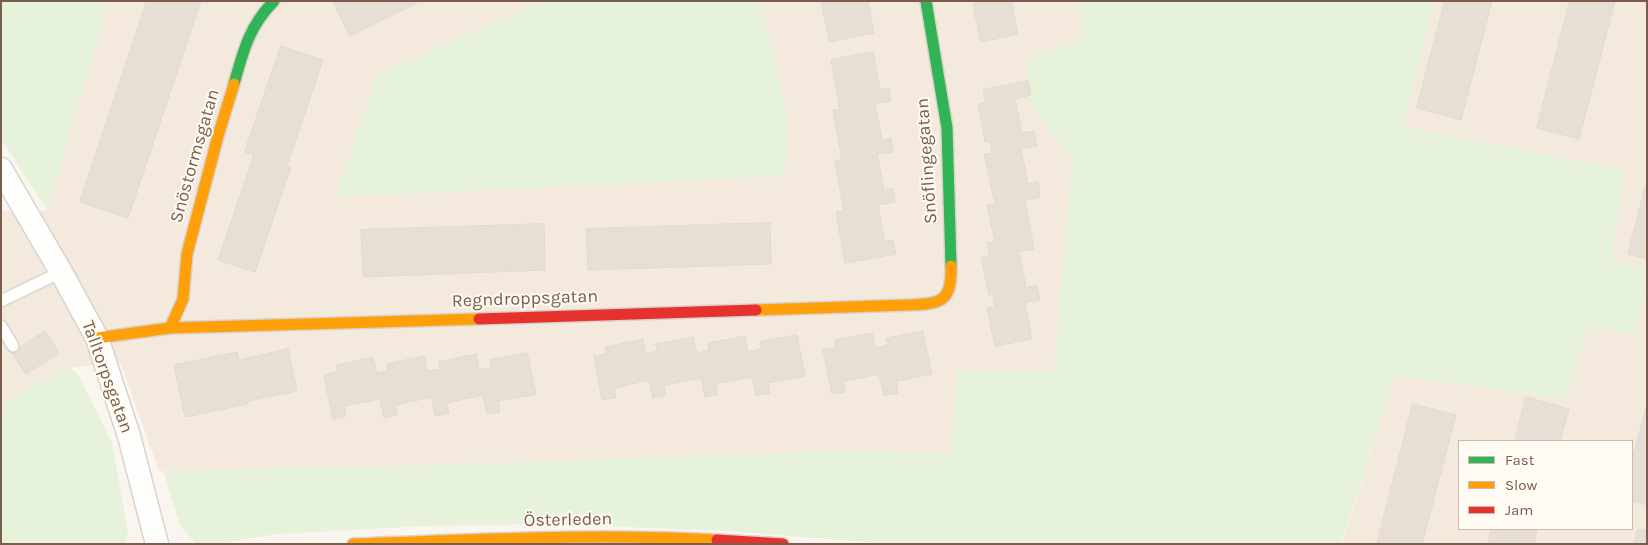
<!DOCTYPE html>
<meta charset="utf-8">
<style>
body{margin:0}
#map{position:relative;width:1648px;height:545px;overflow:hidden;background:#faf6ef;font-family:Karla,sans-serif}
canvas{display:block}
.frame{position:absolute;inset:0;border:2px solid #7c5d4b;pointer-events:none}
.legend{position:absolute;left:1458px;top:440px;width:175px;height:90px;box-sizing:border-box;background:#fffaf2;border:1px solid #cbbbaf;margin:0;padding:6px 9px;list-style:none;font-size:15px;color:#7c5d4b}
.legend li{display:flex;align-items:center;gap:10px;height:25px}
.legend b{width:25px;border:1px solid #cbbbaf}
</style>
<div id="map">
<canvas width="1648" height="545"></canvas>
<div class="frame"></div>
<ul class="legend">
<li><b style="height:6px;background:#30b455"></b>Fast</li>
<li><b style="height:6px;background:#ff9f0a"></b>Slow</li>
<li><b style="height:6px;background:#e5322d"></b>Jam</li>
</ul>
</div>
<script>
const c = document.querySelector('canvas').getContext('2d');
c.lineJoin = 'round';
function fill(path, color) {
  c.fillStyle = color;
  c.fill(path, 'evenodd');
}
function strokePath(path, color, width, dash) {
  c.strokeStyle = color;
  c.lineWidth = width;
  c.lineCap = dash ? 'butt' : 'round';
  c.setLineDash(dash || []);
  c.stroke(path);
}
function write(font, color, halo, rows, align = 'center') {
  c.font = font + ' Karla,sans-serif';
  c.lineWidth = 4;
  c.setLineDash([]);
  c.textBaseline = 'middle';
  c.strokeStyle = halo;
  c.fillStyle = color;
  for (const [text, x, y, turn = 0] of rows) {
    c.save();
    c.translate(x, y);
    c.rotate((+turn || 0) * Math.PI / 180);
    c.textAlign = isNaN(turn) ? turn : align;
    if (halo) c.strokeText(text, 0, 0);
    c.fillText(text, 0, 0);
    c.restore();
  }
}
const residential = new Path2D(`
 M109 1H543L377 75 336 197 787 111 760 1H1076L1085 37 1030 103 1072 158 1054 373 957 371 951 453 159 471 121 364 69 367 1 404V211L47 210Z
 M1434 1H1647V544H1342L1395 376 1566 399 1625 171 1404 127ZM1459 441H1632V529H1459Z`);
const green = new Path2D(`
 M1 1H109L47 210 1 139Z
 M543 1H760L787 111 788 149 782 176 336 197 377 75Z
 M1076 1H1434L1404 127 1625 171 1611 258 1647 271 1635 335 1589 327 1566 399 1395 376 1341 544H890L729 531 547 524 424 526 277 534 221 543 196 544 180 525 163 471 432 465 823 452 951 453 957 371 1054 373 1072 158 1030 103 1027 59 1085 37Z
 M69 367 78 374 112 443 128 533 125 544H1V404Z`);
const building = new Path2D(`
 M147 1H201L128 218 80 202Z
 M333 1H416L417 3 350 36Z
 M821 1H868L874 33 830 42Z
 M981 1H1011L1018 34 981 42 973 4 981 3Z
 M1445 1H1492L1461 120 1417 108Z
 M1570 1H1615L1579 139 1537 128Z
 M281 46 323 60 287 166 291 167 255 272 218 260 254 155 245 152Z
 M873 52 880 89 889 88 891 101 875 104 882 140 891 138 893 152 877 154 884 190 893 189 895 202 878 205 885 242 893 240 896 254 845 263 836 212 844 211 835 161 842 159 833 110 840 109 831 60Z
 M1028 81 1031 95 1015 99 1022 133 1034 131 1037 146 1021 149 1028 184 1038 182 1040 197 1025 200 1034 249 1019 252 1026 288 1037 285 1040 300 1025 303 1032 339 995 346 987 308 995 307 993 294 989 295 981 257 990 256 987 243 995 242 987 205 995 204 984 154 992 153 990 141 985 142 978 104 986 102 983 90Z
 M1647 181V259L1628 254Z
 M770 223 771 264 588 270 586 229Z
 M544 224 545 270 363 277 361 230Z
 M45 331 59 353 26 374 12 353Z
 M923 331 932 374 896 381 898 393 884 396 879 374 843 382 845 392 832 394 823 350 836 348 835 340 872 333 875 348 888 345 886 339Z
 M797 335 805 376 768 383 770 393 756 396 752 377 716 384 718 394 705 397 701 378 664 385 666 395 653 398 649 380 614 388 616 398 602 400 594 356 607 354 605 347 643 339 646 354 657 351 656 344 693 337 697 353 709 350 708 343 745 336 748 352 761 349 760 342Z
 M288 349 297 391 248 401V404L185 417 174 365 237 352 239 360Z
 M527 353 536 394 498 401 500 412 487 414 483 395 447 403 449 413 435 416 432 397 395 405 397 415 384 418 380 399 344 406 346 416 333 419 324 375 338 372 336 365 373 357 377 373 388 371 387 364 424 356 427 371 440 369 439 362 476 354 479 370 491 368 490 360Z
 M1526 397 1569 409 1560 441H1515Z
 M1413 404 1456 415 1422 544H1377Z
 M1647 404V505L1632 501V461Z
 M1492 529H1537L1534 544H1496L1488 542Z
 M1638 529 1647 531V544H1634Z`);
const lane = new Path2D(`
 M1 301 61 272
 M1 326 13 346`);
const street = new Path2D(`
 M1 169 61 272 97 338 129 436 157 544`);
const fast = new Path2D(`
 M926 1 947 128 951 266
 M234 84C243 52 249 26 274 1`);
const slow = new Path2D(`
 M756 310 908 305C941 304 952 302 951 266
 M170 328 183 299 187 254 218 136 234 84
 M97 338 170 328 479 319
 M353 544C474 540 596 533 717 540`);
const jam = new Path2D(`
 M479 319 756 310
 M717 540 783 544`);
const streetNames = [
 ["Snöstormsgatan",195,156,-74],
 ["Snöflingegatan",927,161,-94],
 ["Regndroppsgatan",525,299,-2],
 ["Talltorpsgatan",107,377,70],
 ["Österleden",568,520,-1]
];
fill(residential, '#f3e9dc');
fill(green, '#e6f2d9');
fill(building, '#e7ded5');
strokePath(building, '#e3d9d0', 1);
strokePath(lane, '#d9d3cd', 14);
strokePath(street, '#d9d3cd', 25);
strokePath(fast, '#dad2cb', 14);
strokePath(slow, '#dad2cb', 14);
strokePath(jam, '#dad2cb', 14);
strokePath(lane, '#fefefd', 11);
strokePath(street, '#fefefd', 22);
strokePath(fast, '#30b455', 11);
strokePath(slow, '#ff9f0a', 11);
strokePath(jam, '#e5322d', 11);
write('18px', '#7c5d4b', '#fffaf2', streetNames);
</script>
